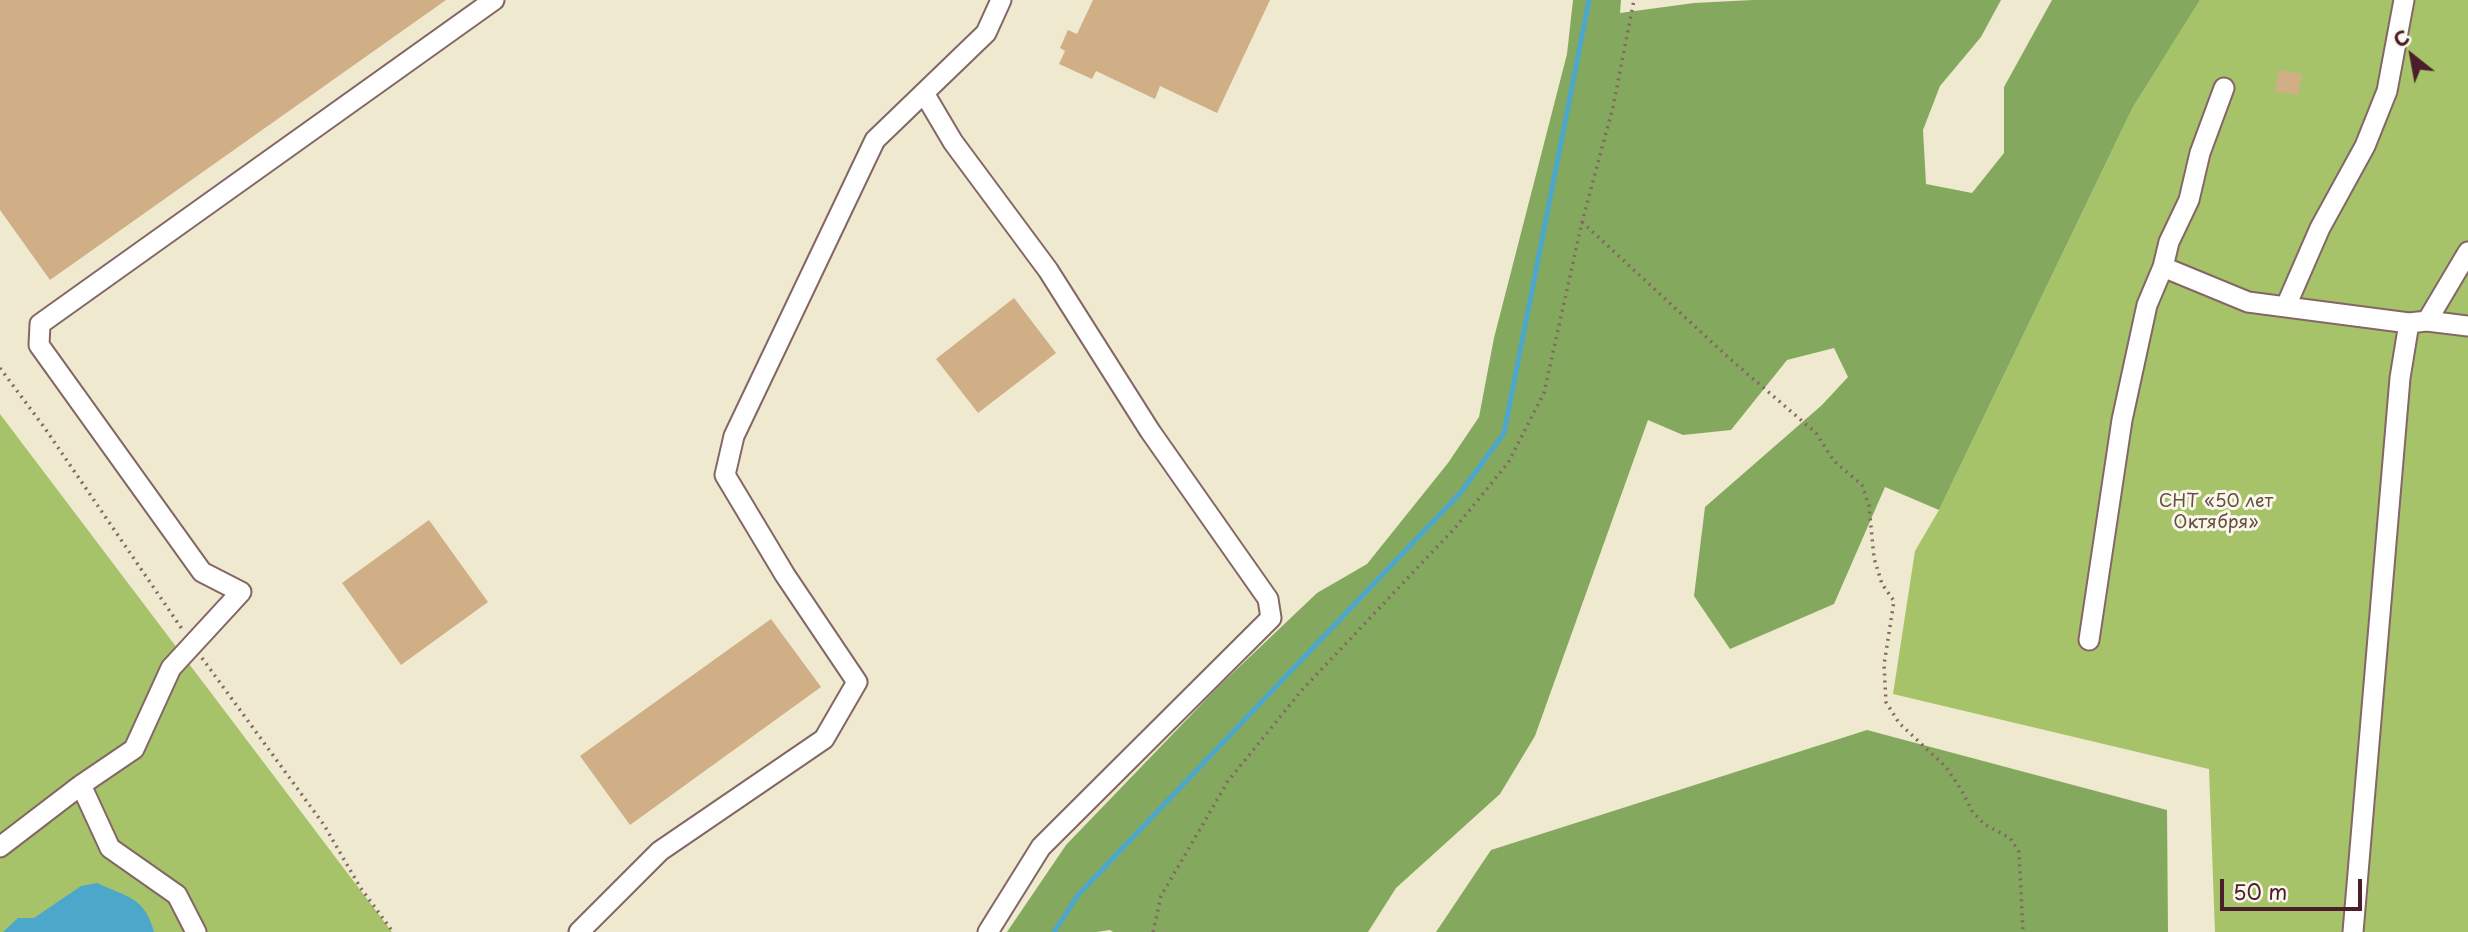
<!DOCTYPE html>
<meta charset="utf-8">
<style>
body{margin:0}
#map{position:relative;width:2468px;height:932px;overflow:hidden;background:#efe9cf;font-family:"Playpen Sans",sans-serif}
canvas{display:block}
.north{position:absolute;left:2377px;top:21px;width:70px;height:70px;-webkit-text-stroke:5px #fbf7ec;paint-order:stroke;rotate:329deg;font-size:19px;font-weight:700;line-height:28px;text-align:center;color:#4a1f2b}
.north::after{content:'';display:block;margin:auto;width:24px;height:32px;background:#4a1f2b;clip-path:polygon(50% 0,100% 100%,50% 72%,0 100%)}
.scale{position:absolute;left:2220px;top:879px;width:142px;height:32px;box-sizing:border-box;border:4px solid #4a1f2b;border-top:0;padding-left:9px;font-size:21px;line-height:24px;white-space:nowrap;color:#4a1f2b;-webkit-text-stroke:5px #fbf7ec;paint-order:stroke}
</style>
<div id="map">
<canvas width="2468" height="932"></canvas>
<div class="north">С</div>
<div class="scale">50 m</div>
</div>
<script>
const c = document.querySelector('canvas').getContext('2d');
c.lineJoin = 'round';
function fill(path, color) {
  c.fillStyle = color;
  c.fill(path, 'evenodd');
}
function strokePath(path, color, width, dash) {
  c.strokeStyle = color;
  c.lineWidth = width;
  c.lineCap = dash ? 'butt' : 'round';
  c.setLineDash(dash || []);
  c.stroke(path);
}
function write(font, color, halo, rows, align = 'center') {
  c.font = font + ' "Playpen Sans",sans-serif';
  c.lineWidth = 6;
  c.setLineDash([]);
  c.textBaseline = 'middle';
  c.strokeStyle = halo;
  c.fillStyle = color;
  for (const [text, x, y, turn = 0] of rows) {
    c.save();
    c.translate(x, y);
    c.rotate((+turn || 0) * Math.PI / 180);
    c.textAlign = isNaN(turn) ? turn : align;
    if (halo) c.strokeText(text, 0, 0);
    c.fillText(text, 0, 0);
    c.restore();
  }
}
const green = new Path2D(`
 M2200 0H2468V932H2215L2209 769 1893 694 1915 551 1939 510 2132 109Z
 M0 414 392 932H0Z`);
const forest = new Path2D(`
 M1573 0H1621L1620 13 1694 3 1753 0H2001L1981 37 1940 86 1923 130 1926 184 1972 193 2004 153V87L2052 0H2200L2132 109 1939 510 1885 487 1834 604 1730 649 1694 596 1705 507 1822 405 1848 377 1834 348 1787 360 1731 430 1683 435 1648 420 1535 736 1500 794 1396 888 1368 932H1113L1110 930 1097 932H1007L1066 845 1218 687 1317 593 1367 564 1448 463 1479 417 1494 338 1567 54Z
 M1867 730 2167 810 2168 932H1436L1491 850Z`);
const water = new Path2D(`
 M97 883C127 897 145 897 154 932H3L18 918H34L81 886Z`);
const stream = new Path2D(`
 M1054 932 1078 895 1461 492 1504 433 1589 0`);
const building = new Path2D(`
 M0 0H446L50 280 0 210Z
 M1093 0H1270L1217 113 1160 86 1155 99 1096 71 1092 79 1059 64 1065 51 1060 48 1068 30 1077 34Z
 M2279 70 2302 74 2298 95 2275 91Z
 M1014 298 1056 353 978 413 936 359Z
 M429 520 488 602 401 665 342 583Z
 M771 619 821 687 630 825 580 756Z`);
const path = new Path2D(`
 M1582 222 1729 358 1816 433 1834 461 1862 485 1869 506 1874 558 1882 584 1894 601 1884 665 1886 702 1899 723 1946 767 1962 791 1972 811 1984 824 2010 838 2019 852 2023 932
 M0 368 44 427 182 629
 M202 658 324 825 360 887 393 932
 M1153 932 1161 896 1228 781 1302 690 1455 528 1508 463 1544 393 1582 222 1613 107 1634 0`);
const minor = new Path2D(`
 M924 93 953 142 1048 270 1150 431 1268 599 1271 618 1041 847 988 932
 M2163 267 2248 302 2409 323 2427 321 2468 326
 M2286 306 2320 228 2365 146 2387 91 2404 0
 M2427 321 2468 252
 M2089 640 2122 420 2147 305 2163 267 2169 242 2189 200 2200 153 2224 88
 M81 785 110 848 177 895 196 932
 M0 847 81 785 134 749 171 668 241 592 202 572 39 345 40 324 494 0
 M579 932 660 851 824 739 857 682 785 575 725 475 734 436 875 140 986 33 1001 0
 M2353 932 2400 378 2409 323`);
const parkNames = [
 ["СНТ «50 лет",2216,502],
 ["Октября»",2216,523]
];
fill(green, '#a6c36a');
fill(forest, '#84a95e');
fill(water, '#4da7cb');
strokePath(stream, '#4da7cb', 5);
fill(building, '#d1af86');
strokePath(minor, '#846664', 23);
strokePath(path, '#846664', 3.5, [2, 5]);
strokePath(minor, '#fff', 19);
write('18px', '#66503e', '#fbf7ec', parkNames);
</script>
